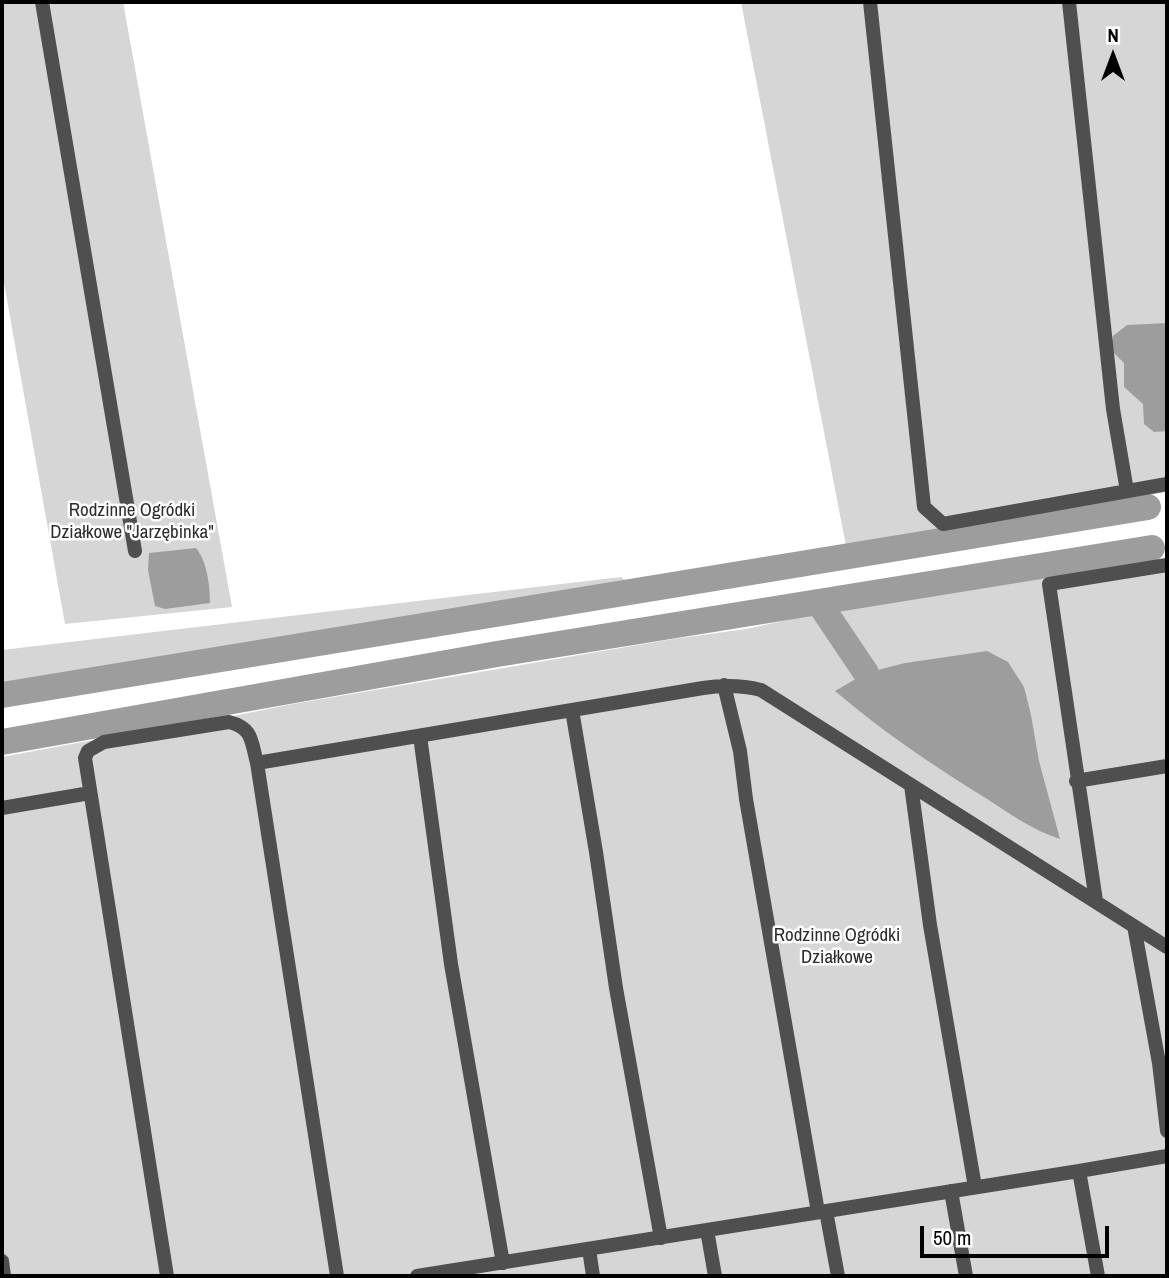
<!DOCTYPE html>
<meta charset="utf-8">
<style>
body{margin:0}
#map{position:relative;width:1169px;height:1278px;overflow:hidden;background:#fff;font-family:"Archivo Narrow",sans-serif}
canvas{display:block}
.frame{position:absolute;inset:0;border:4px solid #000;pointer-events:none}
.north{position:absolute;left:1078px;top:21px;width:70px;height:70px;-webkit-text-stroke:5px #fff;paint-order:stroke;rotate:0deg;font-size:19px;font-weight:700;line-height:28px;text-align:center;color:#000}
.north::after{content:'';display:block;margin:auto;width:24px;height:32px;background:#000;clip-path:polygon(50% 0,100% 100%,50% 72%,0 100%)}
.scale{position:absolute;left:920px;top:1226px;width:189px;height:32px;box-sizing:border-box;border:4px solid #000;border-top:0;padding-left:9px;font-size:21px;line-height:24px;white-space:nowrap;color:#000;-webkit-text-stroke:5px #fff;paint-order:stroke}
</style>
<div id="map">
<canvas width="1169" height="1278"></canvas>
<div class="frame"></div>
<div class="north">N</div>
<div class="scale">50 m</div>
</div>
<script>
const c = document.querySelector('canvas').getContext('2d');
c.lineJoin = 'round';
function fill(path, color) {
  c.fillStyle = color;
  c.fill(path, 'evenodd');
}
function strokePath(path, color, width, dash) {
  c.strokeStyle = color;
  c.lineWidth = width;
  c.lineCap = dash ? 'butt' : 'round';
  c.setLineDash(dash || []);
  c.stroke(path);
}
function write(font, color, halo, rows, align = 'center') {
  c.font = font + ' "Archivo Narrow",sans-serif';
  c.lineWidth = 5;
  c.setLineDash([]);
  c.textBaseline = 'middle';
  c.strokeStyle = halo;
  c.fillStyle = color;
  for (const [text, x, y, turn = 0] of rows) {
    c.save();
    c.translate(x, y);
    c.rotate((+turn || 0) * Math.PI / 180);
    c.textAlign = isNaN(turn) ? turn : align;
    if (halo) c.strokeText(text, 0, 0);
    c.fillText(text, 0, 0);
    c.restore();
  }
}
const green = new Path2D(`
 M2 2H123L232 607 65 624 2 272Z
 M741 2H1167V492L846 546Z
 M1167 558V1276H2V757L88 741 104 742 293 704 673 639 746 629 848 607Z
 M621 577 651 600 2 702V650Z`);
const water = new Path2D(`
 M1167 323V431L1154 432 1144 424 1143 404 1124 387V363L1111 350 1113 336 1127 325Z
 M196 548C207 561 210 586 210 603L165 609 155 606 148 570 149 553Z
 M987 651 1008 662 1024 687 1031 715 1039 761 1060 839C1032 830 1009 813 984 797 932 765 882 731 835 691L866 673 905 663Z`);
const canal = new Path2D(`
 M819 603 866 673
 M2 695 1148 507
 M2 742 497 654 1152 548`);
const lane = new Path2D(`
 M42 2 135 551
 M870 2 924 507 943 524 1167 484
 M1069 2 1113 409 1127 491
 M724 685 740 751 746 799 818 1212
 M572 710 596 852 616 988 661 1238
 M420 736 451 964 503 1263
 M257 763 703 688C723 685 741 685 761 690L1167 947
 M1076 781 1167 766
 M911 785 930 925 975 1187
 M2 808 90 793
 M1096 901 1049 584 1167 565
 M1134 926 1159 1063 1167 1131
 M1079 1171 1167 1156
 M951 1191 966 1276
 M826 1211 838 1276
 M707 1230 715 1276
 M589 1249 593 1276
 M2 1261 4 1276
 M167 1276 85 758 88 751 104 742 229 722C253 728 251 741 257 763L337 1276
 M417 1276 1079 1171 1098 1276`);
const parkNames = [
 ["Rodzinne Ogródki",132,511],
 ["Działkowe \"Jarzębinka\"",132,533],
 ["Rodzinne Ogródki",837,936],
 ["Działkowe",837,958]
];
fill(green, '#d6d6d6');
fill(water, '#9d9d9d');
strokePath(canal, '#9d9d9d', 26);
strokePath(lane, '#4f4f4f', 14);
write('19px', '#2d2d2d', '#fff', parkNames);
</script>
